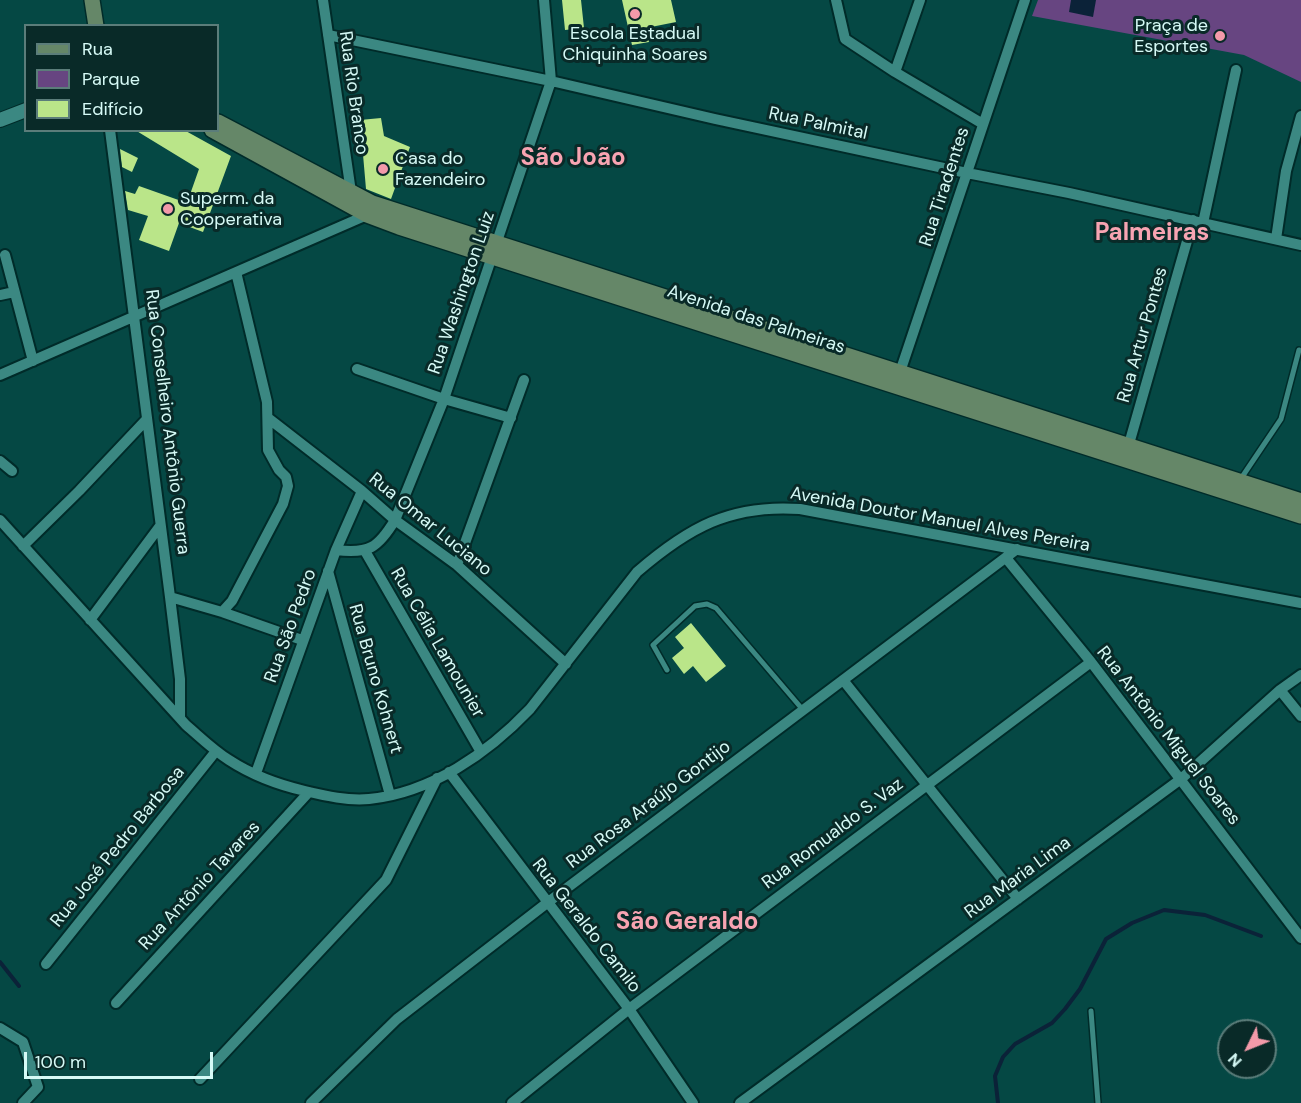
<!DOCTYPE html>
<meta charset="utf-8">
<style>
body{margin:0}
#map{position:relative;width:1301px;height:1103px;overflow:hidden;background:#054844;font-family:"DM Sans",sans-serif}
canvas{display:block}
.legend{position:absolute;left:24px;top:24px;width:195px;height:108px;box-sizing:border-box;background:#092a28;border:2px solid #5b7d7a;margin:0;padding:8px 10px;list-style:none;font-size:18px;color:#d6faf6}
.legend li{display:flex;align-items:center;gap:12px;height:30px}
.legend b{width:30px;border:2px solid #5b7d7a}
.north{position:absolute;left:1217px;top:1019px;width:60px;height:60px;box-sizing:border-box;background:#092a28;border:2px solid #5b7d7a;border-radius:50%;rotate:227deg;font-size:16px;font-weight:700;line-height:24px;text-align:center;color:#d6faf6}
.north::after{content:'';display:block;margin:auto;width:21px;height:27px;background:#f39aa9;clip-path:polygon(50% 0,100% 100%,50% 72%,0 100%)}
.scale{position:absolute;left:24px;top:1052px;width:189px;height:27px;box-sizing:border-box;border:3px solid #d6faf6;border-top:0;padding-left:8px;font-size:18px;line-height:21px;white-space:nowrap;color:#d6faf6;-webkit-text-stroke:4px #092a28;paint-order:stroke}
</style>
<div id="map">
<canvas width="1301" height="1103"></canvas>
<ul class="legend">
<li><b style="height:8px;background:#658768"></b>Rua</li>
<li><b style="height:16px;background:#674581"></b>Parque</li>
<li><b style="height:16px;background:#bae589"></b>Edifício</li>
</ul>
<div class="north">N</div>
<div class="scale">100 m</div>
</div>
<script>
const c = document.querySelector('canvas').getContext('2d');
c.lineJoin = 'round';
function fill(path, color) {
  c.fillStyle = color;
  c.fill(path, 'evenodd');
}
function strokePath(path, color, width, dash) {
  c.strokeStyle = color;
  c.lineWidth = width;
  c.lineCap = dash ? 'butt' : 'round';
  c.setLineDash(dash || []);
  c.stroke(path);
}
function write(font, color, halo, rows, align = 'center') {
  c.font = font + ' "DM Sans",sans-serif';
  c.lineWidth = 6;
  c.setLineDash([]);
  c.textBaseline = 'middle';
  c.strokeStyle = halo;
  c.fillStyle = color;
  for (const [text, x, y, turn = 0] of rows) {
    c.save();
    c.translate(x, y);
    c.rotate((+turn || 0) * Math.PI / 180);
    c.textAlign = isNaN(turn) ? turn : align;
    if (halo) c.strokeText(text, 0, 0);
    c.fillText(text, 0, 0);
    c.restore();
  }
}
const green = new Path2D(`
 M1038 0H1301V82L1244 55 1032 16Z`);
const water = new Path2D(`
 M1071 0H1096L1093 17 1069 12Z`);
const stream = new Path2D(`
 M0 962 19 986
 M998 1103 995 1076 1003 1057 1015 1044 1052 1023 1065 1009 1080 989 1106 939 1132 923 1164 910 1205 915 1261 936`);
const building = new Path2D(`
 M562 0H581L584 28 565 30Z
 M622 0H671L676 22 646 28 649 42 632 45Z
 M381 118 384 136 410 147 391 199 366 189 360 120Z
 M135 130H184L231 156 203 232 179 223 169 251 139 240 148 216 128 210 125 191 135 194 139 186 187 203 199 169Z
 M120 149 138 158 132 172 122 167Z
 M691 623 726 666 706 682 693 666 684 674 672 658 684 648 675 637Z`);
const service = new Path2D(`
 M1240 480 1281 419 1299 350
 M667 670 653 645 695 606 707 604 716 608 803 710
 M1091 1011 1098 1103`);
const minor = new Path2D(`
 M323 0 351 192
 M836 0 845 39 895 72 983 124
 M328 35 551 81 715 119 967 173 1069 193 1301 245
 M895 72 920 0
 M110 130 170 597 180 679V717
 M1203 223 1236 70
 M1276 239 1286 171 1301 116
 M5 255 33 361
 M0 295 14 292
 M357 369 444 399 511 418
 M0 375 367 215
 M898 378 1025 0
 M268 418 362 491 395 520 457 565 566 664
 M1127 451 1193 220
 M0 461 12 471
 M0 520 186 725C200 737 213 750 229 760 252 775 279 785 305 791 326 796 348 801 369 799 431 793 488 753 530 709L637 572C688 528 730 504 800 509L1301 603
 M23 546 79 491 147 419
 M336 550C369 554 378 548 395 520L444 399 551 81 544 0
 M365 551 481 752
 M1006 558 1091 662 1301 938
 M457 565 524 380
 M328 571 390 795
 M170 597 222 612 302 640
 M222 612 232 601 283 504 288 486 286 477 279 470 268 450 267 402 236 272
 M90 620 160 526
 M843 680 1018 899
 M1280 690 1301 716
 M449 772 629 1009 693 1103
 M256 773 336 550 362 491
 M46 964 216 751
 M116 1003 309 792
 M0 1028 23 1042 38 1087 23 1103
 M200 1079 386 880 437 778
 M311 1103 397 1019 547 903 1017 549
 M512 1103 629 1009 1091 662
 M740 1103 1181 779 1280 690 1301 675`);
const tertiary = new Path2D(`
 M0 120 26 110`);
const secondary = new Path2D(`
 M92 0 96 26
 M218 122 372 203 1301 501
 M212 130 367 215 399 227 1301 516`);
const markers = [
 [635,14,6,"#f39aa9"],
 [1220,36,6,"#f39aa9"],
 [383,169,6,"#f39aa9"],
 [168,209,6,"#f39aa9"]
];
const poiNames = [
 ["Praça de",1208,26,"right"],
 ["Esportes",1208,47,"right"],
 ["Escola Estadual",635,34,"center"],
 ["Chiquinha Soares",635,55,"center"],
 ["Casa do",395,159],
 ["Fazendeiro",395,180],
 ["Superm. da",180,199],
 ["Cooperativa",180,220]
];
const streetNames = [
 ["Rua Rio Branco",353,93,82],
 ["Rua Palmital",818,124,12],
 ["Rua Tiradentes",945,187,-72],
 ["Rua Washington Luiz",462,293,-71],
 ["Avenida das Palmeiras",756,320,18],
 ["Rua Artur Pontes",1143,335,-74],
 ["Rua Conselheiro Antônio Guerra",167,422,83],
 ["Avenida Doutor Manuel Alves Pereira",940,520,10],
 ["Rua Omar Luciano",430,525,39],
 ["Rua São Pedro",291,626,-70],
 ["Rua Célia Lamounier",437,643,60],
 ["Rua Bruno Kohnert",375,679,74],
 ["Rua Antônio Miguel Soares",1168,736,52],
 ["Rua Rosa Araújo Gontijo",649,805,-37],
 ["Rua Romualdo S. Vaz",833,834,-37],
 ["Rua José Pedro Barbosa",118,847,-51],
 ["Rua Maria Lima",1018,878,-36],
 ["Rua Antônio Tavares",200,886,-47],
 ["Rua Geraldo Camilo",586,926,52]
];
const districtNames = [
 ["São João",573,159],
 ["Palmeiras",1152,234],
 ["São Geraldo",687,923]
];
fill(green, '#674581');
fill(water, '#0b2238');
strokePath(stream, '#0b2238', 4);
fill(building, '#bae589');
strokePath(service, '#002b29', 8);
strokePath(minor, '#002b29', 14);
strokePath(tertiary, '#002b29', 16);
strokePath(secondary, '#002b29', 18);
strokePath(service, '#3b8882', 5);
strokePath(minor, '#3b8882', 10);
strokePath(tertiary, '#3b8882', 14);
strokePath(secondary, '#658768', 15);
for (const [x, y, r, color] of markers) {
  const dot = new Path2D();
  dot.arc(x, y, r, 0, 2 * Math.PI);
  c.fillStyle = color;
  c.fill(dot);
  strokePath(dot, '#092a28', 2);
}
write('18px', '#d6faf6', '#092a28', poiNames, 'left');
write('18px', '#d6faf6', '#092a28', streetNames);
write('bold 24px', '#f8a4b2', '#092a28', districtNames);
</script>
